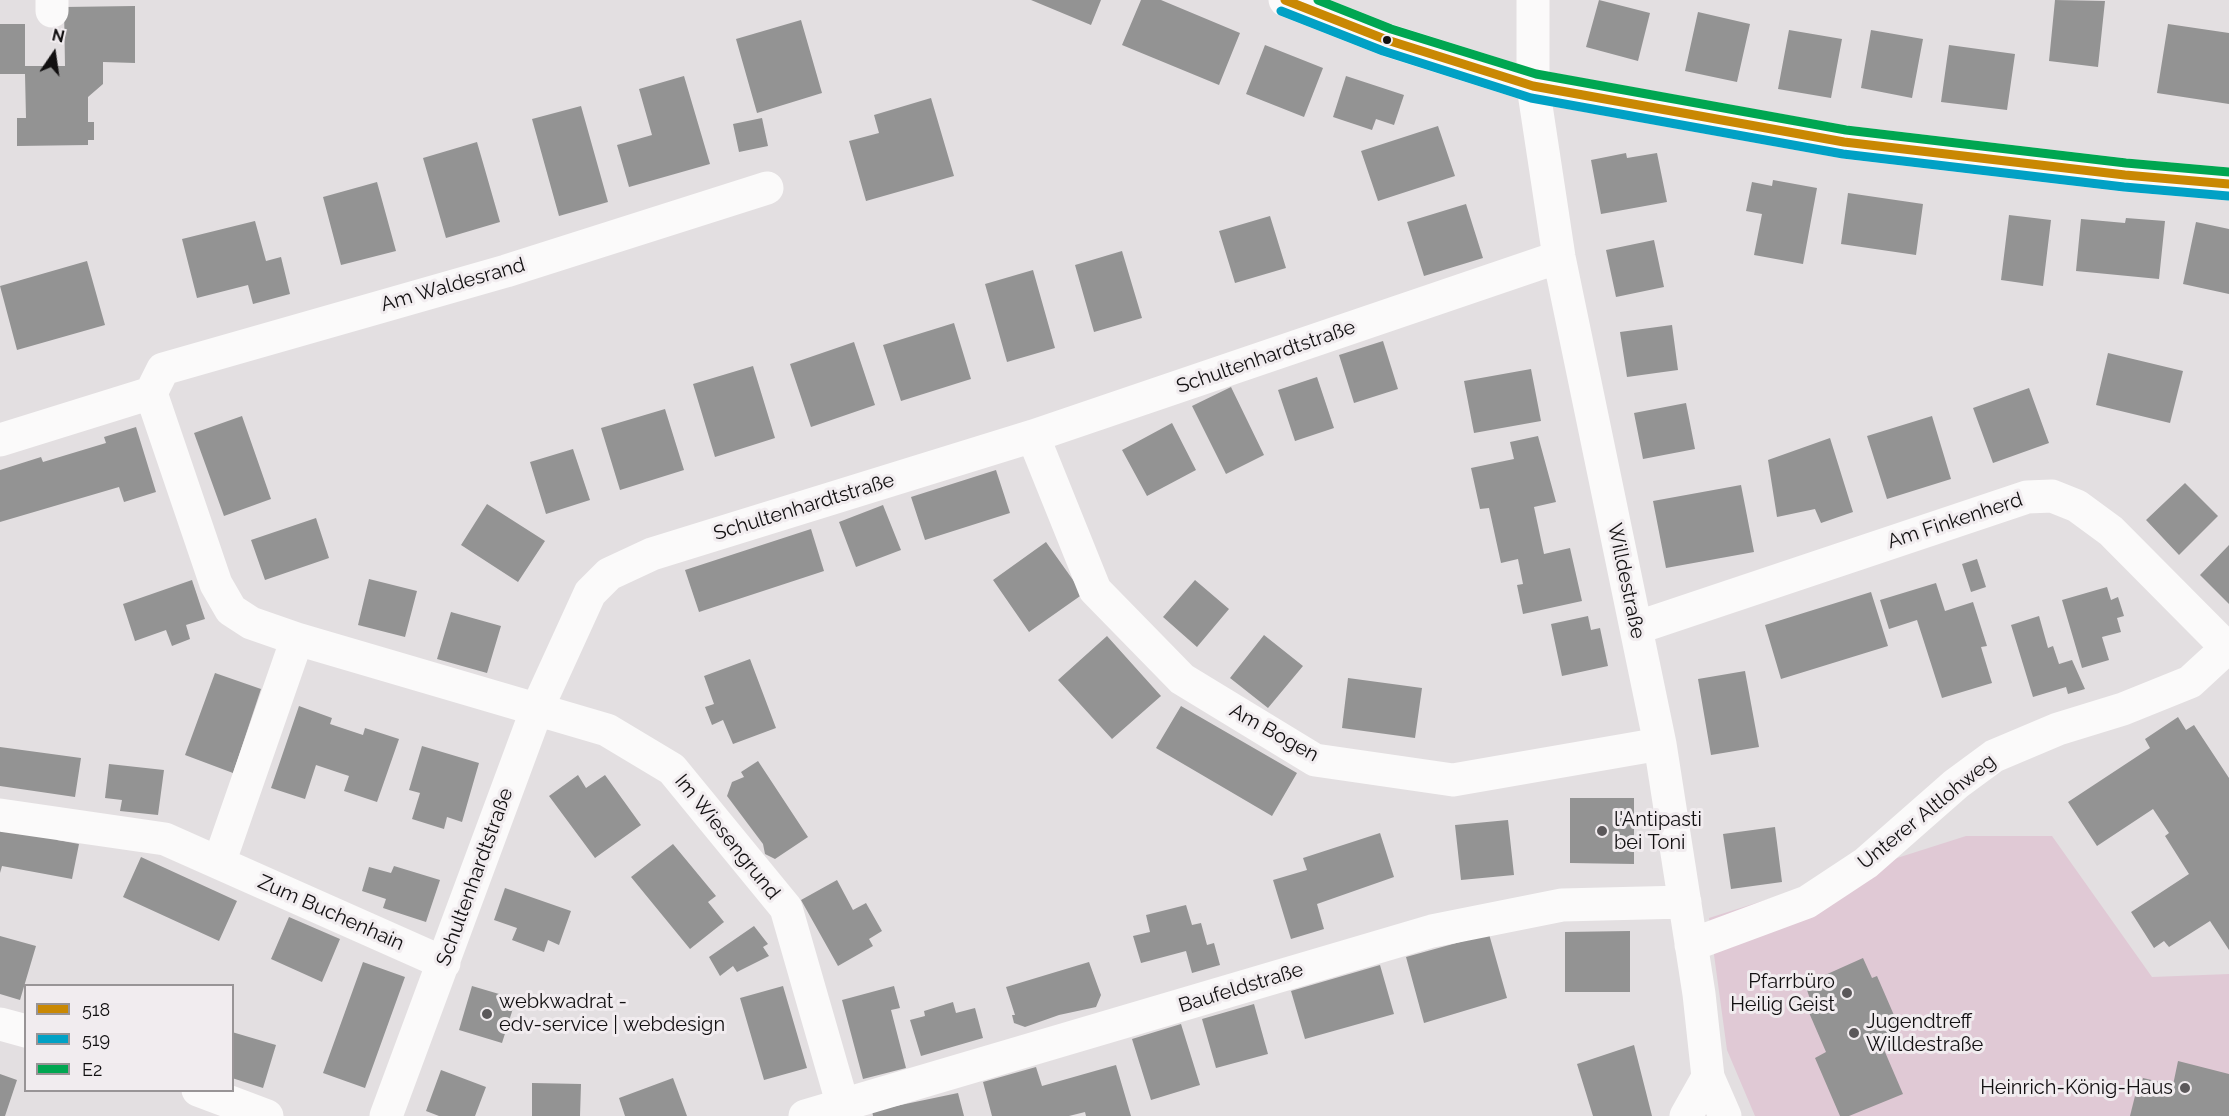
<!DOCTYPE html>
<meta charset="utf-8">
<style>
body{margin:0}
#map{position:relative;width:2229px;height:1116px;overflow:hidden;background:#e3dfe1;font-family:Raleway,sans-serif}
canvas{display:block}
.legend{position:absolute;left:24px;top:984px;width:210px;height:108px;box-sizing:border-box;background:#f1ecef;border:2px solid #989496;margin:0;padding:8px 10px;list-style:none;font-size:18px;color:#121011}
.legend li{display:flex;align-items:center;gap:12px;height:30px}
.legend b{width:30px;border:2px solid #989496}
.north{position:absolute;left:24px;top:24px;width:60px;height:60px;-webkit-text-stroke:4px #f1ecef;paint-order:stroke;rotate:13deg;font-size:16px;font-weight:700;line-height:24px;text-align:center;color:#121011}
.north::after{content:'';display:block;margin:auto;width:21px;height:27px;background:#121011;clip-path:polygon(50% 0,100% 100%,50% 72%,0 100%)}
</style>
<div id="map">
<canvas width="2229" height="1116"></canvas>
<ul class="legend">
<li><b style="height:8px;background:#c98803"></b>518</li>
<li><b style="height:8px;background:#01a1c5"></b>519</li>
<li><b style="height:8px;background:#00a651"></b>E2</li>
</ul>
<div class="north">N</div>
</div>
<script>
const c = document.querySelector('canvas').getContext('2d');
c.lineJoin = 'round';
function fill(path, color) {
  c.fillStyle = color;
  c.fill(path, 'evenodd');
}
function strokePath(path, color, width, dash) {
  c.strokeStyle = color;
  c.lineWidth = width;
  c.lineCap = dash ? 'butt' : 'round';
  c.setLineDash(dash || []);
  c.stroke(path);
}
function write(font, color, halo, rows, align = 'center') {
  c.font = font + ' Raleway,sans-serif';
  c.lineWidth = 6;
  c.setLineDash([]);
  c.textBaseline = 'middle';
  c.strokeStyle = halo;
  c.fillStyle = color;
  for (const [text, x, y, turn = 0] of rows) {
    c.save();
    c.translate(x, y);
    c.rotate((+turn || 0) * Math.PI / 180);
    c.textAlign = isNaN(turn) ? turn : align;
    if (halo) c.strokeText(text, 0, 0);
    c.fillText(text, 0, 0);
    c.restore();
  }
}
const green = new Path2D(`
 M1966 836H2052L2152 977 2229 974V1116H1755L1727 1050 1709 918Z`);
const building = new Path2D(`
 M1031 0H1101L1091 25Z
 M1141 0H1161L1240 33 1219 85 1122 45Z
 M1599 0 1650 13 1638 61 1586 47Z
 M2055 0 2105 1 2098 67 2049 61Z
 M135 6V63L103 62V84L88 97V122H94V140H88V145L17 146V118H26L25 74H0V24H25V66H65L64 7Z
 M1698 12 1750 24 1737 82 1685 71Z
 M801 20 822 93 757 113 736 39Z
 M2168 24 2229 33V104L2157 93Z
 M1789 30 1842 39 1831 98 1778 89Z
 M1871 30 1923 39 1912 98 1861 88Z
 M1265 45 1323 68 1304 117 1246 94Z
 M1949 45 2015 54 2007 110 1941 102Z
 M684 76 710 164 629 187 617 145 652 135 639 89Z
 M1346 76 1404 95 1394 125 1376 119 1372 130 1333 117Z
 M931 98 954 176 866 201 849 141 879 133 874 115Z
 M581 106 608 202 559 216 532 119Z
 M762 118 768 146 739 152 733 124Z
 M1438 126 1455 176 1378 201 1361 151Z
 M477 142 500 222 446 238 423 158Z
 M1626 153 1627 158 1657 153 1667 202 1601 214 1591 160Z
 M1773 180 1817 188 1803 264 1754 255 1762 214 1746 211 1752 182 1772 186Z
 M377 182 396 251 341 265 323 197Z
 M1848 193 1923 204 1916 255 1841 244Z
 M1466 204 1483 258 1424 276 1407 222Z
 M2009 215 2051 220 2043 286 2001 280Z
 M1270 216 1286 268 1235 283 1219 231Z
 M2126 218 2165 221 2159 279 2076 271 2081 219 2125 223Z
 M255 221 266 261 281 257 290 294 253 304 248 285 197 298 182 239Z
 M2196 222 2229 229V294L2183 284Z
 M1654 240 1664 287 1616 297 1606 250Z
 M1122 251 1142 318 1094 332 1075 265Z
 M87 261 105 325 17 350 0 286Z
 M1033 270 1055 348 1007 362 985 284Z
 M954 323 971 379 901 401 883 345Z
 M1672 325 1678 370 1627 377 1620 332Z
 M1383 341 1398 389 1354 403 1339 355Z
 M854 342 875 405 811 427 790 364Z
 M2108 353 2183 371 2170 423 2096 405Z
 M753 366 775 438 715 457 693 384Z
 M1531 369 1541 421 1474 433 1464 381Z
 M1317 377 1334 428 1295 441 1278 390Z
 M1231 387 1264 455 1226 474 1192 406Z
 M2029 388 2049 443 1993 463 1973 408Z
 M1686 403 1695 449 1643 459 1634 413Z
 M665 409 684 470 620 490 601 428Z
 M242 416 271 499 224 516 194 433Z
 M1932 416 1951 479 1887 499 1867 436Z
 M1172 423 1196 470 1147 496 1122 450Z
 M136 427 156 492 124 502 119 487 0 522V470L41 457 43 462 106 443 104 437Z
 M1538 436 1556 502 1534 507 1544 554 1570 548 1582 601 1523 614 1517 585 1523 584 1518 559 1501 563 1489 508 1480 509 1471 468 1514 459 1510 442Z
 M1830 438 1853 512 1821 523 1815 509 1777 517 1768 460Z
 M573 449 590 500 546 514 530 462Z
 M996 470 1010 513 925 540 911 497Z
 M2185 483 2218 516 2179 555 2146 520Z
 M1741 485 1754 552 1666 568 1653 501Z
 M487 504 545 541 518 582 461 545Z
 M883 505 901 550 856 567 839 522Z
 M316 518 329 558 265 580 251 540Z
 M811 529 824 571 699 612 685 570Z
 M1046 542 1083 594 1029 632 993 580Z
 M2229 545V604L2200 575Z
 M1977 559 1986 587 1971 592 1962 564Z
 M369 579 417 591 405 637 358 625Z
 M192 580 205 619 186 625 190 639 172 646 166 630 135 641 123 604Z
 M1195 580 1229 609 1197 647 1163 617Z
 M1936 583 1945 611 1973 602 1987 646 1981 647 1992 683 1942 698 1917 620 1889 629 1880 600Z
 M2107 587 2111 600 2118 597 2124 616 2117 618 2121 632 2102 637 2109 660 2082 668 2062 600Z
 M1871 592 1888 646 1781 679 1765 625Z
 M451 612 501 626 487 673 437 659Z
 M1588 616 1591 630 1600 628 1608 666 1562 676 1551 624Z
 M2039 616 2048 648 2053 646 2059 664 2072 660 2085 689 2068 694 2066 687 2033 697 2011 625Z
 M1264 635 1303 666 1268 708 1230 678Z
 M1107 636 1161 696 1112 739 1058 680Z
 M750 659 776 728 733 744 723 720 712 725 705 707 714 704 704 676Z
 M1745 671 1759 747 1711 755 1698 679Z
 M215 673 261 689 233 773 185 755Z
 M1348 678 1422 688 1415 738 1342 728Z
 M299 706 332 718 330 724 363 735 365 728 399 739 377 802 344 791 349 776 316 765 305 799 271 788Z
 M1181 706 1297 773 1272 816 1156 748Z
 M2178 717 2186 730 2194 725 2229 778V950L2210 921 2169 947 2164 941 2154 948 2131 912 2189 874 2165 836 2169 833 2153 809 2097 846 2068 802 2150 748 2145 739Z
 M422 746 479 763 462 822 447 817 444 829 412 819 420 793 409 790Z
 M0 747 81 758 75 797 0 786Z
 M758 761 808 837 775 859 765 854 763 844 727 796 732 782 744 777 741 772Z
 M109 764 164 770 158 815 120 811 122 800 105 798Z
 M578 775 586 788 605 775 641 825 595 858 549 796Z
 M1570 798H1634V864L1570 863Z
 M1508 820 1514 875 1461 880 1455 825Z
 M0 822 58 834 57 840 79 844 72 879 2 866 0 873Z
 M1775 827 1782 882 1731 889 1723 834Z
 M1380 833 1394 877 1317 904 1324 929 1291 939 1273 880 1307 870 1303 858Z
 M673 844 716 896 708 902 724 922 690 949 631 877Z
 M141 857 237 901 219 941 123 897Z
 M394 866 440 880 426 922 383 908 386 899 362 891 369 867 391 873Z
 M837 880 853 910 866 903 882 931 869 939 873 946 838 966 801 900Z
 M505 888 571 911 559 945 548 940 544 952 512 940 517 928 494 920Z
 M1186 905 1192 925 1201 923 1207 945 1214 943 1220 965 1192 973 1186 951 1141 963 1133 936 1150 932 1146 915Z
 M289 917 340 939 322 982 271 959Z
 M754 926 768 944 763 947 769 956 737 972 733 966 720 976 709 957Z
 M1630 931V992H1565V932Z
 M1489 934 1507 998 1424 1023 1406 957Z
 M0 936 36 946 20 1000 0 994Z
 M1863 958 1872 978 1877 976 1900 1029 1879 1038 1903 1094 1849 1116H1840L1815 1058 1826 1052 1807 1008 1812 1005 1805 984Z
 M363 962 405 977 365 1088 323 1073Z
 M1089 962 1101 995 1096 1007 1059 1015 1025 1027 1014 1023 1012 1015H1015L1006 987Z
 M1380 965 1394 1014 1305 1039 1291 991Z
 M472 986 516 999 502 1043 459 1030Z
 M783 986 807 1068 764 1080 740 998Z
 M894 986 900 1008 891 1010 906 1068 863 1079 842 1000Z
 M953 1002 956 1013 975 1008 983 1038 921 1056 910 1020 925 1016 924 1011Z
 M1254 1004 1268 1054 1216 1068 1202 1019Z
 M1181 1024 1200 1085 1151 1100 1132 1039Z
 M232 1032 276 1045 263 1088 232 1078Z
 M1634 1045 1652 1116H1593L1577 1064Z
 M2178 1061 2229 1074V1116H2130L2137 1088 2141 1089 2143 1078 2173 1085Z
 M1116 1065 1131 1116H1086L1085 1112 1069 1116H992L983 1082 1036 1067 1042 1086Z
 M441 1070 486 1087 475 1116H439L426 1111Z
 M0 1074 17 1080 5 1116H0Z
 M673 1078 687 1116H625L619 1098Z
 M532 1083 581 1084 580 1116H532Z
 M958 1093 964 1116H873L872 1111Z`);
const minor = new Path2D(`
 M52 0V11
 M1533 0V86L1559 257 1660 744 1699 994 1708 1077 1725 1116
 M151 393 216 584 231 610 251 623 297 639 607 730 672 769 786 908 846 1116
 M1033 436 1095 590 1182 679 1315 760 1453 780 1660 744
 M0 440 151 393 163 369 506 271 767 188
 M1636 628 2027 497 2052 496 2077 506 2111 531 2229 650
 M0 815 165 839 444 963
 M219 863 297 639
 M1691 945 1807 902 1866 863 1956 784 1994 756 2058 729 2123 709 2190 682 2227 648
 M0 1024 26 1031
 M198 1090 267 1116
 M386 1116 537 709 590 593 609 574 652 554 1033 436 1559 257
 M805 1116 1432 931 1562 905 1685 902
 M1686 1116 1708 1077`);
const major = new Path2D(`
 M1285 0 1387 40 1533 86 1844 142 2125 175 2229 184`);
const bus1 = new Path2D(`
 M1285 0 1387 40 1533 86 1844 142 2125 175 2229 184`);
const bus2 = new Path2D(`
 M1281 11 1383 51 1531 98 1843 154 2124 187 2228 196`);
const bus3 = new Path2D(`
 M1318 0 1391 29 1536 74 1846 130 2126 163 2229 172`);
const markers = [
 [1387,40,5,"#121011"],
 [1602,831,6,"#5b585a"],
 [1847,993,6,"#5b585a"],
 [487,1014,6,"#5b585a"],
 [1854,1033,6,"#5b585a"],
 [2185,1088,6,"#5b585a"]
];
const streetNames = [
 ["Am Waldesrand",453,285,-16],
 ["Schultenhardtstraße",1266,357,-19],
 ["Schultenhardtstraße",804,507,-17],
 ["Am Finkenherd",1955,521,-18],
 ["Willdestraße",1626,581,78],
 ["Am Bogen",1274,733,29],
 ["Unterer Altlohweg",1927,812,-39],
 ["Im Wiesengrund",727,837,51],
 ["Schultenhardtstraße",475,877,-70],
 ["Zum Buchenhain",331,913,24],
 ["Baufeldstraße",1241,988,-17]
];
const poiNames = [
 ["l'Antipasti",1614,820],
 ["bei Toni",1614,843],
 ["Pfarrbüro",1835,982,"right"],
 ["Heilig Geist",1835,1005,"right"],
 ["webkwadrat -",499,1002],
 ["edv-service | webdesign",499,1025],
 ["Jugendtreff",1866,1022],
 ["Willdestraße",1866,1045],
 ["Heinrich-König-Haus",2173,1088,"right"]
];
fill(green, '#e0c9d5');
fill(building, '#939393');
strokePath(minor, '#fbfafa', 33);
strokePath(major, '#fbfafa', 33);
strokePath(bus1, '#c98803', 9);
strokePath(bus2, '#01a1c5', 9);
strokePath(bus3, '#00a651', 9);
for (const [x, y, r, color] of markers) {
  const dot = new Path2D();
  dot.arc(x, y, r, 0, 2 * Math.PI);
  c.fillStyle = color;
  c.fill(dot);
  strokePath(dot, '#f1ecef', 2);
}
write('20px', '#121011', '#f1ecef', streetNames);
write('20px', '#121011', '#f1ecef', poiNames, 'left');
</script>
